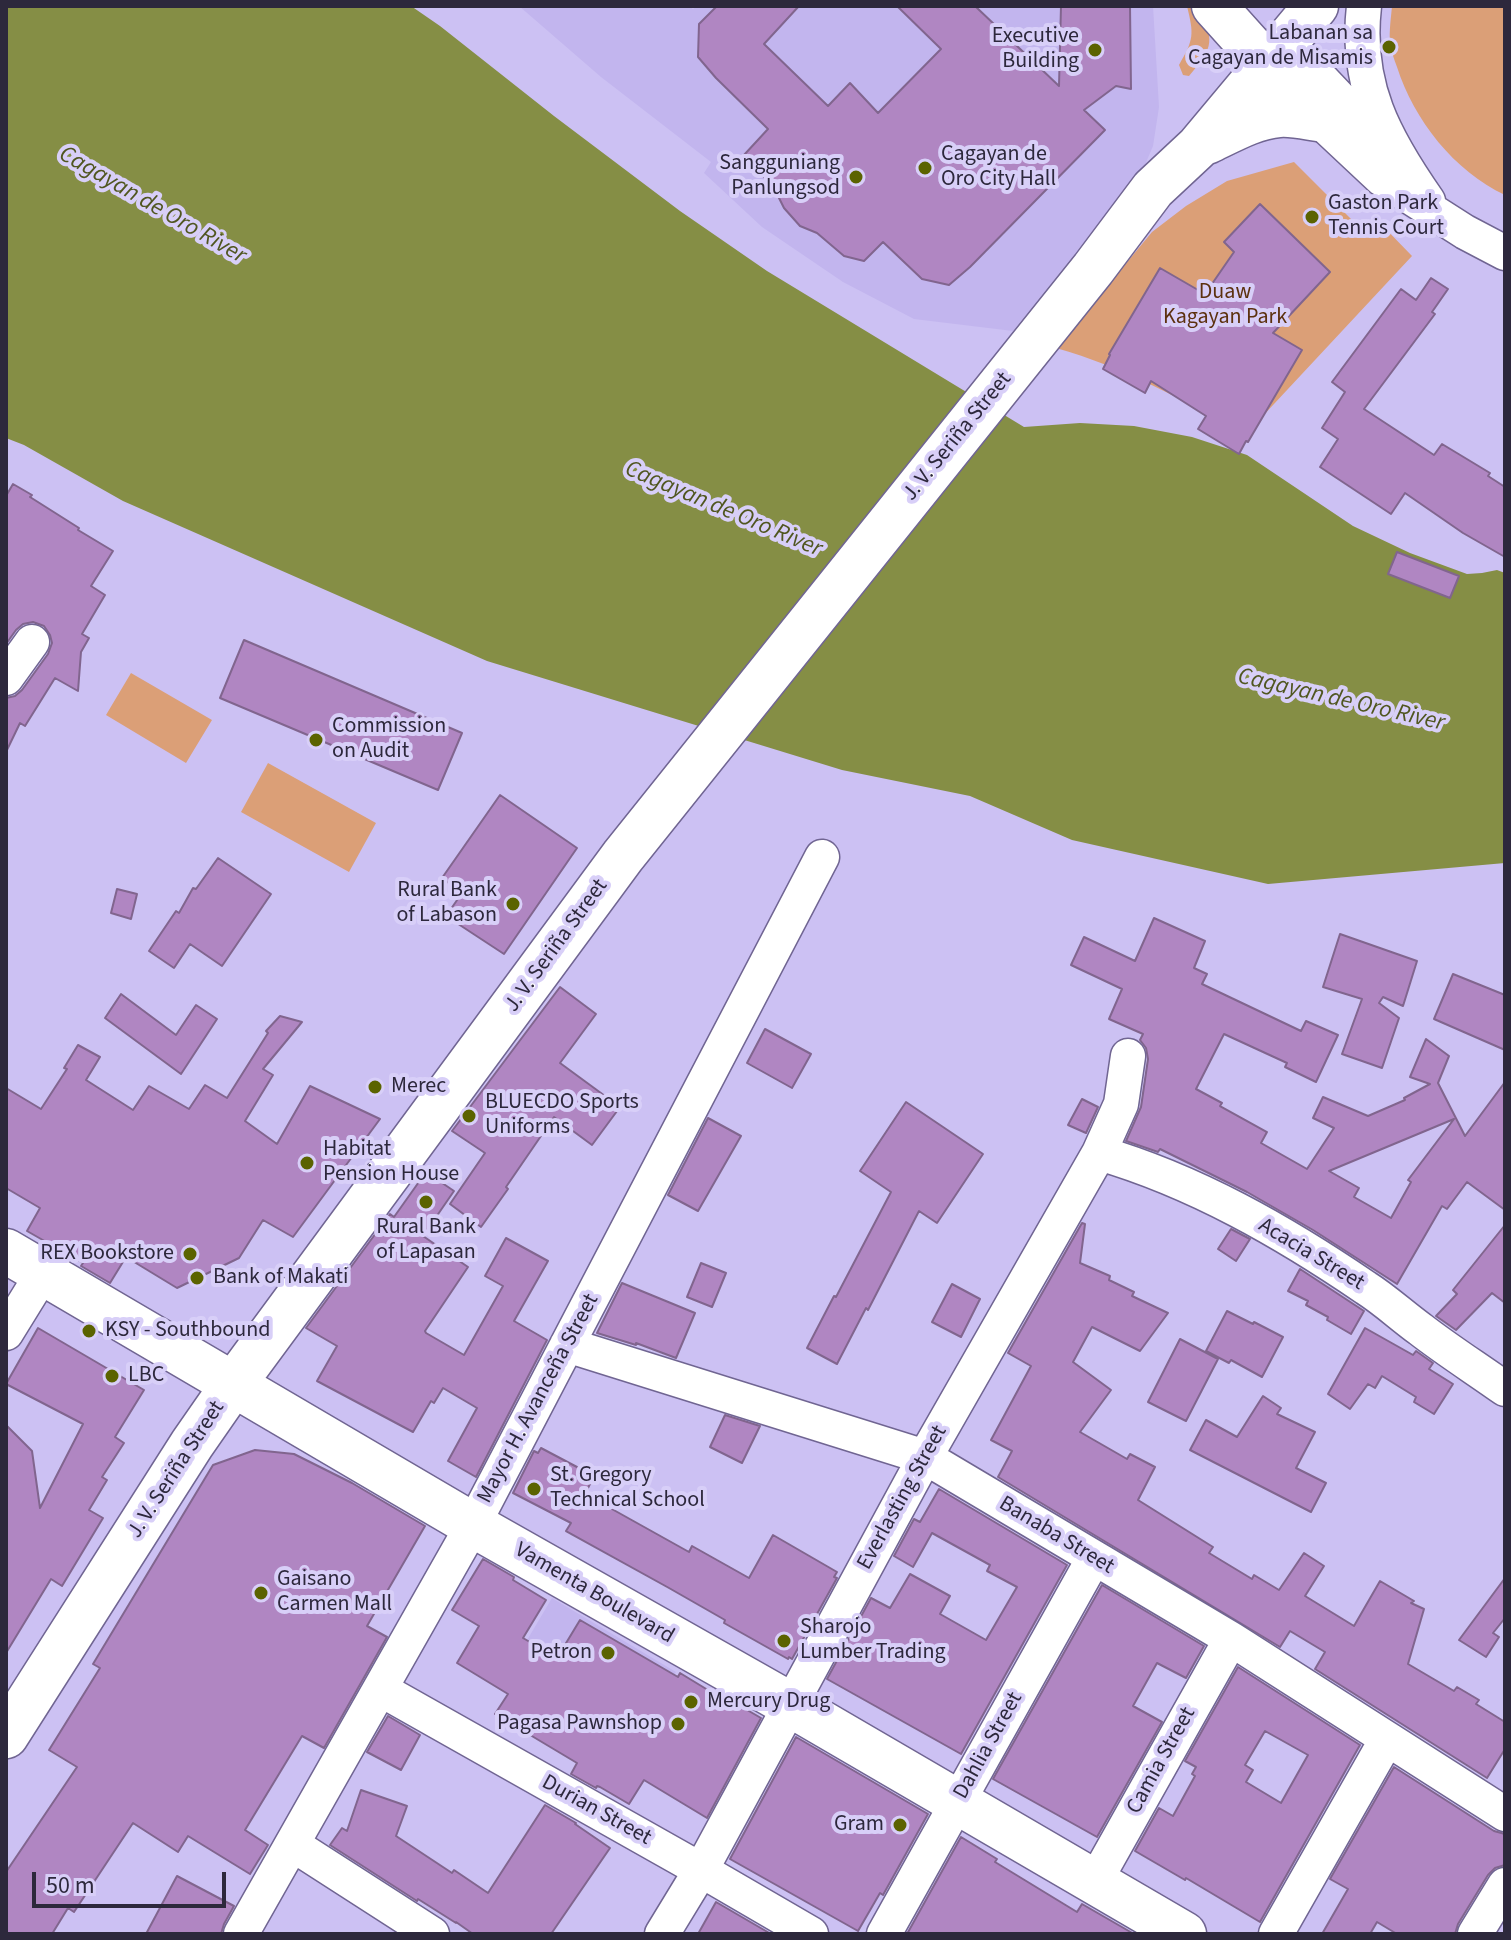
<!DOCTYPE html>
<meta charset="utf-8">
<style>
body{margin:0}
#map{position:relative;width:1511px;height:1940px;overflow:hidden;background:#ccc1f3;font-family:"Source Sans 3",sans-serif}
canvas{display:block}
.frame{position:absolute;inset:0;border:8px solid #2d283c;pointer-events:none}
.scale{position:absolute;left:32px;top:1872px;width:194px;height:36px;box-sizing:border-box;border:4px solid #2d283c;border-top:0;padding-left:10px;font-size:24px;line-height:28px;white-space:nowrap;color:#2d283c;-webkit-text-stroke:6px #d8cff8;paint-order:stroke}
</style>
<div id="map">
<canvas width="1511" height="1940"></canvas>
<div class="frame"></div>
<div class="scale">50 m</div>
</div>
<script>
const c = document.querySelector('canvas').getContext('2d');
c.lineJoin = 'round';
function fill(path, color) {
  c.fillStyle = color;
  c.fill(path, 'evenodd');
}
function strokePath(path, color, width, dash) {
  c.strokeStyle = color;
  c.lineWidth = width;
  c.lineCap = dash ? 'butt' : 'round';
  c.setLineDash(dash || []);
  c.stroke(path);
}
function write(font, color, halo, rows, align = 'center') {
  c.font = font + ' "Source Sans 3",sans-serif';
  c.lineWidth = 8;
  c.setLineDash([]);
  c.textBaseline = 'middle';
  c.strokeStyle = halo;
  c.fillStyle = color;
  for (const [text, x, y, turn = 0] of rows) {
    c.save();
    c.translate(x, y);
    c.rotate((+turn || 0) * Math.PI / 180);
    c.textAlign = isNaN(turn) ? turn : align;
    if (halo) c.strokeText(text, 0, 0);
    c.fillText(text, 0, 0);
    c.restore();
  }
}
const built = new Path2D(`
 M519 6H689L693 9 697 6H1153L1159 107 1153 146 1139 179 1089 236 1013 331 914 319 843 282 762 227 704 173 711 162 601 77Z
 M552 1598 676 1672 642 1731 517 1657Z`);
const green = new Path2D(`
 M1187 6H1195C1216 39 1214 47 1189 76L1183 75 1179 65C1194 39 1194 35 1187 6Z
 M1392 6H1505V195C1454 171 1414 120 1397 67 1394 59 1391 51 1390 43 1389 31 1391 18 1392 6Z
 M1294 162 1366 234 1378 221 1412 256 1246 434C1184 401 1124 367 1056 348L1152 232 1186 206 1227 181Z
 M131 673 212 720 186 763 106 715Z
 M268 763 376 823 349 872 241 812Z`);
const water = new Path2D(`
 M6 6H411L440 26 554 116 680 211 767 271 1024 427 1080 423 1134 426 1192 437 1247 455 1353 526 1410 553 1467 574 1482 573 1497 570 1505 573V863L1268 884 1072 840 970 796 842 770 487 661 123 501 24 445 6 438Z`);
const building = new Path2D(`
 M717 6H799L764 44 828 106 850 83 878 113 941 49 897 6H975L1059 86 1061 6H1130L1131 89 1116 86 1084 110 1105 130 970 267 949 285 922 279 883 242 864 261 844 256 817 233 800 226 784 208 774 188 744 155 768 129 716 78 698 57 699 24Z
 M1260 204 1330 272 1273 333 1302 350 1248 442 1246 441 1239 454 1198 429 1206 416 1151 381 1145 393 1103 369 1110 355 1109 354 1160 268 1205 294 1234 252 1224 242Z
 M1431 278 1448 289 1432 312 1435 314 1364 409 1434 455 1442 444 1490 473 1488 476 1505 487V557L1463 533 1405 493 1391 514 1320 467 1338 439 1322 428 1345 392 1332 382 1401 289 1416 300Z
 M13 484 32 495 30 497 79 528 78 530 113 551 91 586 105 595 82 634 89 638 81 652 78 691 55 678 25 726 20 723 6 752V698L15 696 22 690 48 654 52 643 50 635 44 626 33 622 23 624 16 630 6 644V496Z
 M1397 552 1459 576 1450 598 1388 574Z
 M244 640 462 733 438 790 220 698Z
 M500 795 577 848 504 954 446 916 462 893 442 878Z
 M218 858 271 894 222 966 190 944 174 968 149 951 176 911 179 913 193 888 196 889Z
 M117 889 137 894 131 919 111 913Z
 M1154 918 1205 941 1194 968 1207 974 1202 984 1301 1031 1306 1021 1338 1035 1316 1082 1285 1067 1287 1063 1224 1034 1196 1089 1222 1103 1220 1106 1267 1132 1261 1143 1307 1169 1334 1128 1313 1118 1323 1097 1368 1116 1405 1100 1404 1098 1430 1084 1410 1077 1426 1039 1449 1056 1438 1083 1465 1136 1505 1082V1210L1467 1182 1447 1209 1442 1206 1397 1284 1313 1230 1247 1192 1160 1149 1158 1152 1126 1141 1141 1107 1148 1059 1146 1048 1140 1040 1143 1034 1109 1019 1122 989 1071 965 1084 937 1135 961ZM1454 1119 1408 1180 1411 1182 1391 1218 1354 1197 1359 1188 1329 1171Z
 M1340 934 1417 961 1403 1006 1383 997 1379 1003 1399 1018 1382 1068 1342 1054 1362 999 1323 987Z
 M1453 974 1505 995V1050L1434 1019Z
 M560 987 596 1014 560 1063 620 1107 592 1145 554 1117 506 1187 508 1189 481 1227 450 1204 485 1153 452 1131Z
 M121 994 176 1035 196 1005 217 1019 181 1074 105 1018Z
 M280 1016 302 1022 263 1069 273 1075 245 1121 277 1144 310 1086 380 1119 293 1237 263 1220 239 1258 177 1288 126 1257 110 1283 81 1266 83 1263 27 1231 40 1208 6 1188V1088L41 1109 67 1069 64 1068 78 1045 100 1057 86 1080 133 1110 149 1086 189 1109 205 1085 227 1098 268 1033 266 1031Z
 M765 1029 811 1054 792 1088 747 1063Z
 M1082 1099 1098 1107 1086 1133 1068 1125Z
 M906 1102 983 1154 937 1223 919 1211 868 1310 866 1308 837 1364 807 1348 834 1296 836 1297 891 1192 860 1171Z
 M708 1118 741 1136 698 1211 668 1195Z
 M426 1172 454 1191 423 1236 468 1267 425 1331 426 1333 464 1355 503 1286 485 1276 506 1238 548 1261 514 1321 547 1340 476 1477 448 1461 477 1408 443 1388 434 1403 431 1401 413 1432 317 1381 337 1346 306 1328 390 1214 394 1217Z
 M1082 1223 1085 1224 1080 1263 1110 1276 1109 1280 1134 1292 1132 1296 1168 1313 1140 1351 1092 1327 1073 1362 1111 1390 1080 1432 1127 1459 1130 1454 1155 1467 1138 1500 1213 1547 1209 1553 1252 1579 1254 1575 1279 1590 1304 1553 1324 1566 1305 1596 1354 1626 1380 1581 1414 1601 1411 1603 1424 1609 1408 1664 1454 1691 1457 1687 1479 1700 1476 1704 1505 1722V1749L1487 1778 1315 1669 1325 1652 1290 1631 1280 1647 998 1477 1012 1451 991 1440 1031 1366 1008 1353Z
 M1505 1225V1303L1492 1293 1456 1330 1436 1316 1457 1294 1453 1290Z
 M1231 1229 1250 1239 1236 1261 1218 1249Z
 M701 1263 726 1273 712 1307 687 1297Z
 M1300 1269 1364 1311 1351 1334 1327 1320 1328 1317 1306 1305 1308 1301 1288 1291Z
 M622 1283 695 1313 676 1358 636 1343V1345L597 1333Z
 M952 1284 980 1299 961 1337 932 1322Z
 M1227 1311 1253 1324 1254 1322 1283 1337 1262 1377 1231 1360 1229 1363 1206 1351Z
 M38 1328 144 1390 115 1437 124 1443 102 1477 107 1480 89 1510 103 1518 62 1586 51 1579 6 1653V1425L32 1451 40 1508 83 1424 6 1384Z
 M1365 1328 1413 1355 1416 1351 1433 1363 1429 1369 1453 1384 1434 1414 1414 1402 1416 1397 1382 1376 1375 1388 1368 1384 1350 1409 1328 1394Z
 M1180 1339 1218 1359 1186 1421 1148 1402Z
 M1263 1396 1281 1408 1277 1414 1315 1432 1296 1468 1326 1483 1311 1512 1190 1450 1206 1420 1237 1437Z
 M725 1415 760 1426 742 1463 710 1447Z
 M541 1448 594 1476 585 1494 689 1552 692 1546 749 1578 773 1535 837 1572 834 1577 837 1578 792 1659 789 1657 788 1659 724 1623 725 1620 669 1588 566 1531 571 1523 513 1493 534 1451 538 1453Z
 M255 1450 294 1454 352 1483 425 1526 367 1626 387 1637 324 1748 302 1736 245 1830 268 1845 250 1874 188 1836 178 1852 133 1823 74 1912 68 1908 52 1934H6V1872L77 1767 49 1750 100 1668 93 1664 213 1465Z
 M939 1489 1067 1565 961 1754 827 1679 871 1598 890 1608 910 1574 950 1596 940 1614 986 1640 1017 1587 987 1571 990 1565 932 1533 913 1567 894 1556 914 1519 920 1522Z
 M483 1559 514 1577 513 1580 546 1600 523 1638 557 1658 580 1620 678 1677 680 1673 721 1698 723 1696 761 1718 707 1818 644 1780 629 1804 600 1787 597 1786 596 1788 571 1774 577 1763 495 1714 508 1694 457 1663 479 1626 452 1610Z
 M1505 1578V1618L1493 1633 1499 1637 1486 1657 1459 1640Z
 M1102 1585 1204 1646 1186 1678 1157 1663 1133 1706 1162 1722 1097 1837 993 1779Z
 M1238 1667 1360 1745 1260 1922 1186 1878 1185 1880 1135 1851 1159 1808 1173 1816 1195 1776 1192 1774 1196 1767 1185 1761ZM1265 1731 1308 1755 1281 1803 1246 1782 1253 1770 1245 1765Z
 M388 1716 420 1735 401 1770 367 1752Z
 M796 1737 928 1814 883 1895 880 1893 858 1931 730 1859Z
 M1394 1767 1494 1831 1505 1834V1865L1495 1868 1488 1875 1458 1924 1455 1934H1397L1377 1922 1370 1934H1322L1348 1889 1330 1879Z
 M361 1790 407 1806 396 1836 452 1873 454 1870 488 1893 545 1805 576 1823 575 1824 610 1848 551 1934H473L456 1922V1923L418 1899 417 1901 330 1845 342 1828 347 1831Z
 M961 1837 997 1859 995 1862 1077 1912 1082 1904 1134 1934H907Z
 M177 1876 234 1906 224 1924 221 1934H146Z
 M716 1902 771 1934H698Z`);
const minor = new Path2D(`
 M1364 6C1355 85 1384 138 1428 201
 M1286 42 1381 142
 M1267 65 1318 119 1382 179 1465 232 1505 253
 M6 678 32 642
 M1099 1153C1195 1181 1284 1232 1366 1288 1385 1300 1402 1316 1420 1329 1447 1350 1477 1369 1505 1389
 M6 1333 43 1273
 M567 1345 925 1457 1231 1639 1505 1814
 M380 1689 701 1870 811 1934
 M292 1844 432 1934
 M1094 1883 1231 1639
 M241 1934 473 1525 822 857
 M662 1934 701 1870 925 1457 1099 1153 1121 1104 1128 1056
 M884 1934 1094 1558
 M1276 1934 1387 1739
 M1475 1934 1505 1885`);
const major = new Path2D(`
 M1214 6 1267 65
 M1207 142C1230 131 1254 117 1279 115 1292 114 1305 117 1318 119
 M6 1251 473 1525 791 1705 1184 1934
 M6 1736 192 1444 233 1385 623 856 1093 269 1153 189 1198 147 1316 6`);
const markers = [
 [1389,47,8,"#5b6300"],
 [1095,50,8,"#5b6300"],
 [925,168,8,"#5b6300"],
 [856,177,8,"#5b6300"],
 [1312,217,8,"#5b6300"],
 [316,740,8,"#5b6300"],
 [513,904,8,"#5b6300"],
 [375,1087,8,"#5b6300"],
 [469,1116,8,"#5b6300"],
 [307,1163,8,"#5b6300"],
 [426,1202,8,"#5b6300"],
 [190,1254,8,"#5b6300"],
 [197,1278,8,"#5b6300"],
 [89,1331,8,"#5b6300"],
 [112,1376,8,"#5b6300"],
 [534,1489,8,"#5b6300"],
 [261,1593,8,"#5b6300"],
 [784,1641,8,"#5b6300"],
 [608,1653,8,"#5b6300"],
 [691,1702,8,"#5b6300"],
 [678,1724,8,"#5b6300"],
 [900,1825,8,"#5b6300"]
];
const poiNames = [
 ["Labanan sa",1373,34,"right"],
 ["Cagayan de Misamis",1373,59,"right"],
 ["Executive",1079,37,"right"],
 ["Building",1079,62,"right"],
 ["Cagayan de",941,155],
 ["Oro City Hall",941,180],
 ["Sangguniang",840,164,"right"],
 ["Panlungsod",840,189,"right"],
 ["Gaston Park",1328,204],
 ["Tennis Court",1328,229],
 ["Commission",332,727],
 ["on Audit",332,752],
 ["Rural Bank",497,891,"right"],
 ["of Labason",497,916,"right"],
 ["Merec",391,1087],
 ["BLUECDO Sports",485,1103],
 ["Uniforms",485,1128],
 ["Habitat",323,1150],
 ["Pension House",323,1175],
 ["Rural Bank",426,1228,"center"],
 ["of Lapasan",426,1253,"center"],
 ["REX Bookstore",174,1254,"right"],
 ["Bank of Makati",213,1278],
 ["KSY - Southbound",105,1331],
 ["LBC",128,1376],
 ["St. Gregory",550,1476],
 ["Technical School",550,1501],
 ["Gaisano",277,1580],
 ["Carmen Mall",277,1605],
 ["Sharojo",800,1628],
 ["Lumber Trading",800,1653],
 ["Petron",592,1653,"right"],
 ["Mercury Drug",707,1702],
 ["Pagasa Pawnshop",662,1724,"right"],
 ["Gram",884,1825,"right"]
];
const parkNames = [
 ["Duaw",1225,293],
 ["Kagayan Park",1225,318]
];
const streetNames = [
 ["J. V. Seriña Street",958,437,-51],
 ["J. V. Seriña Street",557,946,-54],
 ["Acacia Street",1311,1255,31],
 ["Mayor H. Avanceña Street",539,1399,-62],
 ["J. V. Seriña Street",177,1470,-57],
 ["Everlasting Street",903,1498,-61],
 ["Banaba Street",1056,1536,31],
 ["Vamenta Boulevard",594,1594,30],
 ["Dahlia Street",989,1746,-61],
 ["Camia Street",1162,1761,-61],
 ["Durian Street",596,1811,29]
];
const waterNames = [
 ["Cagayan de Oro River",152,206,30],
 ["Cagayan de Oro River",723,510,23],
 ["Cagayan de Oro River",1341,701,13]
];
fill(built, '#c2b5ee');
fill(green, '#db9f77');
fill(water, '#858e45');
fill(building, '#b086c2');
strokePath(building, '#81658e', 2);
strokePath(minor, '#706592', 37);
strokePath(major, '#706592', 47);
strokePath(minor, '#fff', 34);
strokePath(major, '#fff', 44);
for (const [x, y, r, color] of markers) {
  const dot = new Path2D();
  dot.arc(x, y, r, 0, 2 * Math.PI);
  c.fillStyle = color;
  c.fill(dot);
  strokePath(dot, '#d8cff8', 3);
}
write('22px', '#2d283c', '#d8cff8', poiNames, 'left');
write('22px', '#5c310f', '#d8cff8', parkNames);
write('22px', '#2d283c', '#d8cff8', streetNames);
write('italic 24px', '#505620', '#d8cff8', waterNames);
</script>
